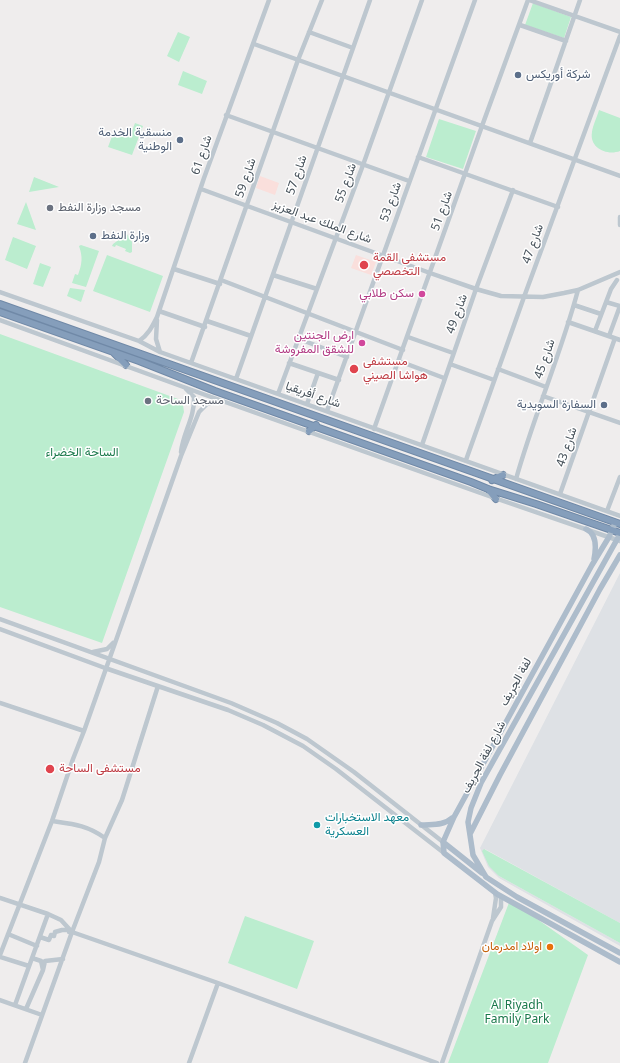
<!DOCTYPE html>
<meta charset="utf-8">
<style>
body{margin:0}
canvas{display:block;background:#efeded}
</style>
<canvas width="620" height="1063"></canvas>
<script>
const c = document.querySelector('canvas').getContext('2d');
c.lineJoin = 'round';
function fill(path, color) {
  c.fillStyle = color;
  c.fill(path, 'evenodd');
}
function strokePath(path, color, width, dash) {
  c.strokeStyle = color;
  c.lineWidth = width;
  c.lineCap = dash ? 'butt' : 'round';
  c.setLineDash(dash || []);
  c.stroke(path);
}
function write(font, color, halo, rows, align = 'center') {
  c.font = font + ' "Noto Sans",Vazirmatn,sans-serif';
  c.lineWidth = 3;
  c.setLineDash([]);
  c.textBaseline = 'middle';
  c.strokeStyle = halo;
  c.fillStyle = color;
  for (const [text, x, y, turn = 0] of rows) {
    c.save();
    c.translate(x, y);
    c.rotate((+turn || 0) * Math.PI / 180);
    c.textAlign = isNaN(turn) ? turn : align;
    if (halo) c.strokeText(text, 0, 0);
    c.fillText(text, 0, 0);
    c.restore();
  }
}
const medical = new Path2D(`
 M260 176 279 183 275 195 256 188Z
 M356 255 376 262 371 275 351 268Z`);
const airport = new Path2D(`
 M620 573V923L485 849 499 876 620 943V946L499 878 488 867 480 848Z`);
const green = new Path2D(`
 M533 3 571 17 564 38 525 25Z
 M178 32 190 37 179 62 167 56Z
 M183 71 207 81 202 94 178 85Z
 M599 110 620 118V151C607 156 589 148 592 132 593 125 597 117 599 110Z
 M439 119 476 131 463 169 426 157Z
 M135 123 143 126 132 155 108 147 114 131 130 136Z
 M34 177 59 187 29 192Z
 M26 202 36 230 17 224Z
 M127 234 132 242V252L130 253 125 251 126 249 116 245 115 247 112 246 113 244Z
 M13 237 36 246 27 269 5 260Z
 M81 245 99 251 86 287 72 283 75 274 78 275C82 264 83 257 79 246Z
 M107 255 163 276 150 312 93 291Z
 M40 263 51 267 43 287 33 284Z
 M70 288 85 290 81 302 67 296Z
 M0 334 178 399 183 405 184 412 102 643 0 607Z
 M484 849 620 923V943L499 876 489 866 482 851Z
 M510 900 588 955 548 1063H448Z
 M245 916 314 941 297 989 228 963Z`);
const minor = new Path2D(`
 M529 0 620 32
 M520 25 566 41
 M309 32 353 48
 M254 44 620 176
 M226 115 409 181
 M530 143 580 0
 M418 157 558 207
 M201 189 430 273 476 289 501 296 543 297 564 293 578 290 620 272
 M620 217V225
 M174 269 220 284
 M273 275 317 289
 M221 280 403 350
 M0 292 139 341 160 352 620 516
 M606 302 620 306
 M574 305 601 314
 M159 311 205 327
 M0 320 200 393 486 495 620 541
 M157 320 156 339 160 352
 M207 321 251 336
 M568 322 620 340
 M595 331 611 289 617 280
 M609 336 620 306
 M408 337 453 353
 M299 339 347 357
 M139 341C148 335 152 327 157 317L204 178 269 0
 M399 361 444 378
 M191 363 298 60 322 0
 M289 363 339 380
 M450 364 494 380
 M498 369 546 387
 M236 379 370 0
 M278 394 363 165 422 0
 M543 396 620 423
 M307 404 318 373
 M327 411 475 0
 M374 429 482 126 528 0
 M422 445 476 289 513 190
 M181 452C183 433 195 417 194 397L186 389
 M466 460 524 297 620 36
 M516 479C534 415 561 354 578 290
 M560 494 615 338
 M607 511 620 477
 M0 619 231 703 277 723 307 739 354 772 443 842
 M0 629 105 668 228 710 263 725 303 746 336 769 444 853
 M93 652 107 649 113 643
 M0 703 84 731
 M52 821C73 824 87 825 105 838
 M0 898 48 914 61 920 72 932 218 983 437 1063
 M493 918 496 898 495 893
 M8 934 37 946
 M40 937 49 940 51 935 54 936 55 932 62 930H69V932
 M0 955 52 821 73 759 84 731 181 456 199 412 207 404 219 400
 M0 957 29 966
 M32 958 41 961 43 970 45 961 63 959
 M0 1000 42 1015
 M15 1005 48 914
 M26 1009 43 970
 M25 1063 72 932 99 862 105 838 122 800 158 686
 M189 1063 218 983
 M442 1063 492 921 501 907V896`);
const major = new Path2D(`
 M615 523 609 537 592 565 454 817 443 842 444 853 497 894 620 962
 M586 529C597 534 596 549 594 559
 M620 534 481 783 471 808 468 822 473 855 486 877 517 897 620 953
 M421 825C433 824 443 826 452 818
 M470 834 500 775 600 589 620 555
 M443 842 482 873`);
const highway = new Path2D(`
 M0 304 620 524
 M0 312 139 361 215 391 471 482 488 489 536 504 620 533
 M114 353 126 365
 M309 431 316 425
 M492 480 503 475
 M488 489 496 499`);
const markers = [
 [518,75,4,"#5c6f8a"],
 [180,140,4,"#5c6f8a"],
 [50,208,4,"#6b7280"],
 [93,236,4,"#5c6f8a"],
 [364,265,5,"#e0444e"],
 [422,294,4,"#d1479c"],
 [362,343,4,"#d1479c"],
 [354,369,5,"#e0444e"],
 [148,401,4,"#6b7280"],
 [604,405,4,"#5c6f8a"],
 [50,769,5,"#e0444e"],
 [317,825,4,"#0f9aa8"],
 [550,947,4,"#e8710a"]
];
const serviceNames = [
 ["شركة أوريكس",526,75],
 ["منسقية الخدمة",172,133,"right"],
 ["الوطنية",172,147,"right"],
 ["وزارة النفط",101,236],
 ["السفارة السويدية",596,405,"right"]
];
const streetNames = [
 ["شارع 61",202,155,-71],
 ["شارع 57",297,175,-71],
 ["شارع 59",246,178,-71],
 ["شارع 55",346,183,-70],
 ["شارع 53",391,202,-70],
 ["شارع 51",442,211,-70],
 ["شارع الملك عبد العزيز",322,222,20],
 ["شارع 47",533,244,-70],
 ["شارع 49",457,314,-70],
 ["شارع 45",545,359,-71],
 ["شارع أفريقيا",313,395,19],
 ["شارع 43",567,447,-71],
 ["لفة الجريف",516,682,-61],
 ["شارع لفة الجريف",484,757,-62]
];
const worshipNames = [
 ["مسجد وزارة النفط",58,208],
 ["مسجد الساحة",156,401]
];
const healthNames = [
 ["مستشفى القمة",373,258],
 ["التخصصي",373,272],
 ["مستشفى",363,362],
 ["هواشا الصيني",363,376],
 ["مستشفى الساحة",59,769]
];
const hotelNames = [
 ["سكن طلابي",414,294],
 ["ارض الجنتين",354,336],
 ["للشقق المفروشة",354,350]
];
const parkNames = [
 ["الساحة الخضراء",82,453],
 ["Al Riyadh",517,1006],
 ["Family Park",517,1020]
];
const cultureNames = [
 ["معهد الاستخبارات",325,818],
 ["العسكرية",325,832]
];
const foodNames = [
 ["اولاد امدرمان",542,947]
];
fill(medical, '#fadfdc');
fill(airport, '#dee1e5');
fill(green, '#bbedcf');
strokePath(highway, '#7089a7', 8);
strokePath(minor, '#bdc7cf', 4.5);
strokePath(major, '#adbccb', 5.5);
strokePath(highway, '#859ebb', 6);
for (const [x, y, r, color] of markers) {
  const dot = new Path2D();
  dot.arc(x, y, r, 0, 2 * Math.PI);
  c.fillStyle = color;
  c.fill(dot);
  strokePath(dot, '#fff', 1.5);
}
write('12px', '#4e5e75', '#fff', serviceNames, 'left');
write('12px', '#455059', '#fff', streetNames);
write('12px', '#5b616d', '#fff', worshipNames, 'left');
write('12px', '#be3a42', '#fff', healthNames, 'left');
write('12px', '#b23c85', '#fff', hotelNames, 'right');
write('12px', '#19784a', '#fff', parkNames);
write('12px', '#0d838f', '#fff', cultureNames, 'left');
write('12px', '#c56008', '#fff', foodNames, 'right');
</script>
